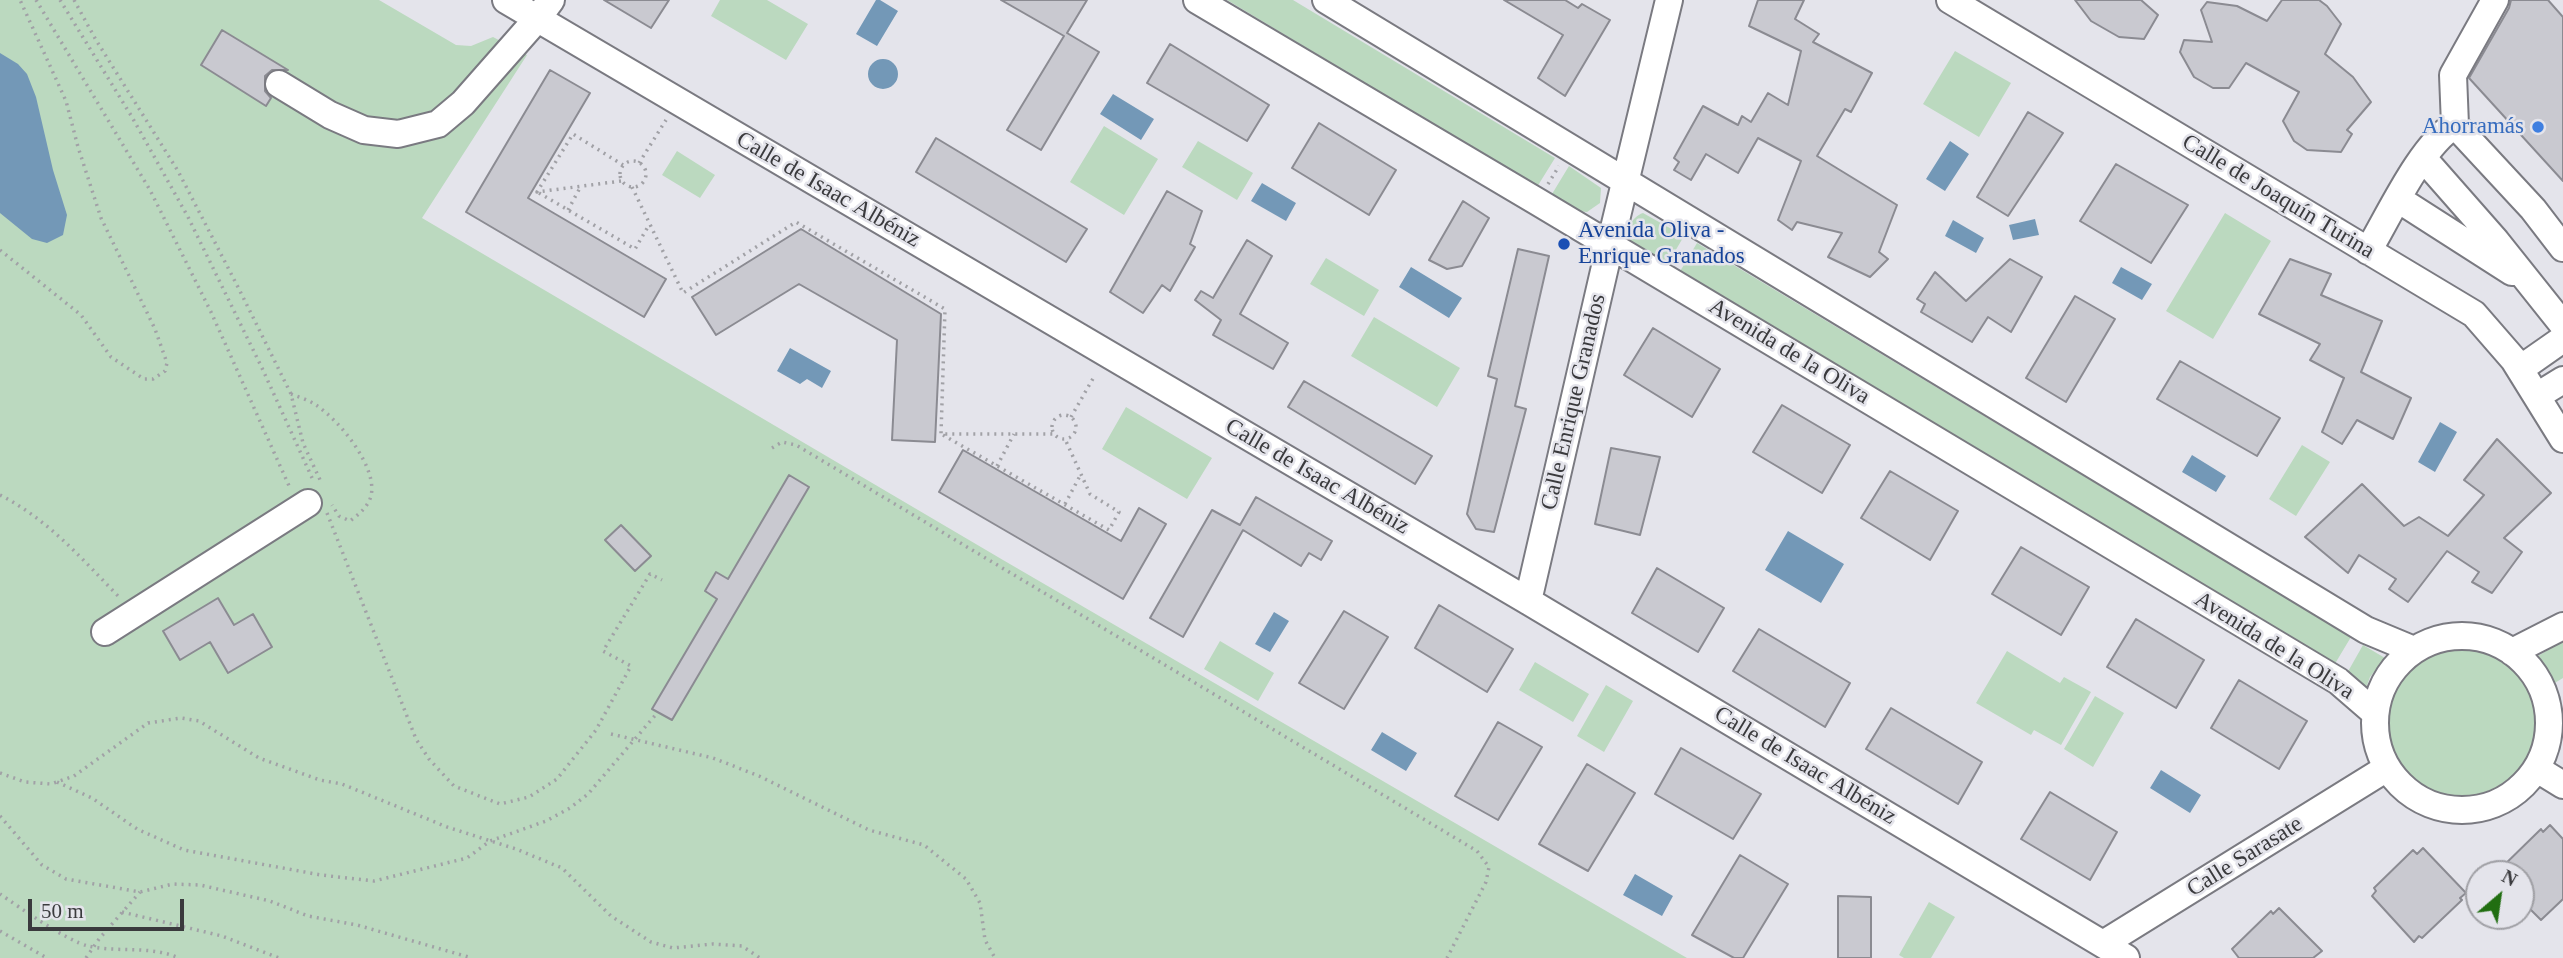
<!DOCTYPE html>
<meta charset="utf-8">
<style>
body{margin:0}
#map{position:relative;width:2563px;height:958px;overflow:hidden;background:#e4e4eb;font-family:"Times New Roman",serif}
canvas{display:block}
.north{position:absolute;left:2465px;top:860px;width:70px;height:70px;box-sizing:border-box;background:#e4e4eb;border:2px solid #a0a0a5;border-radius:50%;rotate:29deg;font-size:19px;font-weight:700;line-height:28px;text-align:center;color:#3a3a3d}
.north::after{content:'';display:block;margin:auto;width:24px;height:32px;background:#216e11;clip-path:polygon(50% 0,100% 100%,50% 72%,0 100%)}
.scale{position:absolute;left:28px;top:899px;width:156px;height:32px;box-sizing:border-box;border:4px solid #3a3a3d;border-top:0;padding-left:9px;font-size:21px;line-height:24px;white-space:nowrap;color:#3a3a3d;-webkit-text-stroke:5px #e4e4eb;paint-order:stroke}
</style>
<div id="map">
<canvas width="2563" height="958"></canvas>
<div class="north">N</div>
<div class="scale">50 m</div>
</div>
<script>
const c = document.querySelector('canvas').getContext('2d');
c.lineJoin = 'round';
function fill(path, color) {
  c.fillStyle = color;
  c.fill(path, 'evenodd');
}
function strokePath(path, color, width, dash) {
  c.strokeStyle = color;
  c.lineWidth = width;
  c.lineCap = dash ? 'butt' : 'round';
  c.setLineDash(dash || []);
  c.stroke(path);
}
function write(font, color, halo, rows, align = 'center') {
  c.font = font + ' "Times New Roman",serif';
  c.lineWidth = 5;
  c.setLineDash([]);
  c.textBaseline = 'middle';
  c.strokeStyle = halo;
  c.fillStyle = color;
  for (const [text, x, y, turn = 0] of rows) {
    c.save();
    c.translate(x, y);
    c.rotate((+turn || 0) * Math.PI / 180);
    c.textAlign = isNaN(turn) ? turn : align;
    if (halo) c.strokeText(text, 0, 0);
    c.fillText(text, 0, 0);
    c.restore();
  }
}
const green = new Path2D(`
 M0 0H379L456 45 471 46 493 37 527 55 422 218 1003 560 1687 958H0Z
 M720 0H767L808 24 786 60 711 16Z
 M1227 0H1293L1555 158 1537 187Z
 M1955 51 2011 83 1979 137 1923 104Z
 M1104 126 1158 159 1124 215 1070 182Z
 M1198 141 1253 173 1237 200 1182 167Z
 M677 151 715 175 700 198 662 175Z
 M1569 166 1601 188 1600 203 1587 212 1577 211 1552 194Z
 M1643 213 1684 236 1667 265 1627 242C1626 231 1631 217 1643 213Z
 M2225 213 2271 241 2213 339 2166 311Z
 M1697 243 2351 637 2333 667 1679 273Z
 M1326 258 1379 290 1364 316 1310 284Z
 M1374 317 1460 368 1437 407 1351 356Z
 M1126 407 1212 458 1187 499 1102 449Z
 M2302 445 2330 462 2296 516 2269 499Z
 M1220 641 1274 673 1258 701 1204 669Z
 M2563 641V678L2553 684 2538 656Z
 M2363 645 2385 658 2370 677 2366 688 2346 675Z
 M2386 721a75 75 0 1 1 150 0a75 75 0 1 1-150 0Z
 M2007 651 2060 683 2064 677 2091 692 2061 745 2034 730 2031 735 1976 703Z
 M1535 662 1589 694 1573 722 1519 690Z
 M1606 685 1633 701 1604 752 1577 736Z
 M2095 696 2124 713 2093 767 2064 749Z
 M1929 902 1955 917 1931 958H1904L1899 955Z`);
const water = new Path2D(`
 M876 0H880L898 11 877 46 856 34Z
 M0 53 18 64 27 74 36 97 53 170 67 215 63 235 47 243 32 239 0 213Z
 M868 74a15 15 0 1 1 30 0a15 15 0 1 1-30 0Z
 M1113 94 1154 119 1141 140 1100 114Z
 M1950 141 1969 154 1945 191 1926 179Z
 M1262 183 1296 203 1286 221 1251 201Z
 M2035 219 2039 235 2013 240 2009 225Z
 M1953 220 1984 238 1976 253 1945 236Z
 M1411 267 1462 298 1449 318 1399 287Z
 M2121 267 2152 284 2142 300 2112 283Z
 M790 348 831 371 822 388 807 379 800 384 777 371Z
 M2440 422 2457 432 2435 472 2418 462Z
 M2192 455 2226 476 2216 492 2182 472Z
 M1788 531 1844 564 1821 603 1765 570Z
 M1274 612 1289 621 1270 652 1255 644Z
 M1382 732 1417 753 1406 771 1371 750Z
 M2161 770 2201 795 2190 813 2150 788Z
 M1635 874 1673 896 1662 916 1623 895Z`);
const building = new Path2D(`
 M604 0H669L651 28Z
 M1001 0H1087L1067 33 1099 52 1041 150 1007 130 1064 36Z
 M1504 0H1565L1578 8 1582 4 1610 20 1565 96 1538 78 1563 35Z
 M1758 0H1804L1795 19 1819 34 1813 42 1872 73 1851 112 1845 109 1817 156 1897 205 1879 252 1888 259 1870 277 1828 257 1842 233 1797 222 1792 230 1778 220 1801 161 1758 138 1738 173 1706 154 1691 180 1674 170 1679 162 1674 158 1703 106 1738 125 1742 116 1751 122 1768 93 1788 105 1801 51 1749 26Z
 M2075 0H2141L2158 15 2144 39 2119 37 2091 21Z
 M2282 0H2319L2327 6 2341 24 2325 54 2353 77 2371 102 2347 130 2352 134 2341 152 2307 150 2294 141 2283 121 2299 92 2246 63 2229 88H2213L2194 77 2180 52 2184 40 2212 42 2201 10 2207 2 2237 6 2267 21Z
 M2511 0H2548L2563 17V181L2469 78 2509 8Z
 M222 30 288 70H272L265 76V91L271 98 266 106 201 65Z
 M1170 44 1269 105 1247 141 1147 83Z
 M550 70 590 93 528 198 666 279 644 317 466 212Z
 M2028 112 2063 133 2008 216 1977 197Z
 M1319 123 1396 170 1369 215 1292 168Z
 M936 138 1087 229 1066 262 916 172Z
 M2116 164 2188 205 2151 263 2080 221Z
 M1167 191 1202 211 1190 244 1195 247 1170 291 1162 285 1143 313 1110 292Z
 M1463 201 1489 218 1462 266 1447 269 1429 260Z
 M801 229 941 314 935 442 892 440 897 340 799 284 716 335 692 297Z
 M1247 240 1272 256 1240 314 1288 343 1273 369 1213 335 1221 320 1195 300 1201 291 1213 298Z
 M1518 249 1549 256 1515 406 1526 409 1494 532 1476 529 1467 514 1497 379 1488 376Z
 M2010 259 2042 277 2011 332 1988 317 1972 342 1921 312 1925 304 1917 299 1935 272 1966 301Z
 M2290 259 2331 274 2321 295 2382 321 2361 372 2411 398 2393 439 2357 420 2342 444 2322 432 2344 378 2310 360 2320 344 2259 314Z
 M2075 296 2115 319 2066 402 2026 378Z
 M1653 328 1720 369 1692 417 1624 375Z
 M2180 361 2280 418 2257 456 2157 399Z
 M1304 381 1432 456 1415 484 1288 407Z
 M1782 405 1850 445 1822 493 1753 452Z
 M2497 439 2551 493 2504 538 2522 552 2492 593 2472 582 2479 572 2447 551 2408 602 2389 589 2396 579 2359 555 2348 573 2305 537 2362 484 2404 526 2419 517 2448 536 2484 495 2464 480Z
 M1611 448 1660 457 1640 535 1595 524Z
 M963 450 1121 541 1139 508 1166 524 1123 599 939 492Z
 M1890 471 1958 511 1930 560 1861 518Z
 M789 475 809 487 672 720 652 709 717 599 705 591 716 572 728 579Z
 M1256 497 1332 541 1321 560 1309 553 1301 566 1243 530 1183 637 1150 618 1212 510 1240 525Z
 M621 525 651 556 635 571 605 540Z
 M2021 547 2089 587 2061 635 1992 594Z
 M1657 568 1724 608 1698 652 1632 613Z
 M218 598 234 625 253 614 272 647 228 673 210 642 180 660 163 631Z
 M1439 605 1513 649 1487 692 1415 648Z
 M1344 611 1388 637 1344 709 1299 683Z
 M2136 619 2204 660 2176 708 2107 667Z
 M1759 629 1850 683 1825 727 1733 671Z
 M2239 680 2307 721 2279 769 2211 728Z
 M1891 708 1982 762 1958 804 1866 749Z
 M1498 722 1542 747 1498 820 1455 796Z
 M1681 748 1761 794 1733 839 1655 794Z
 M1587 764 1635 793 1588 871 1539 844Z
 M2050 792 2117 832 2090 880 2021 839Z
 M2550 825 2563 839V899L2541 920 2521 900V874H2495L2541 829 2543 832Z
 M2423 848 2466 893 2460 898 2462 900 2422 938 2419 936 2414 942 2372 896 2376 891 2374 888 2413 850 2417 854Z
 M1740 855 1788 884 1743 958H1734L1692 935Z
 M1838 896 1871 897V958H1838Z
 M2279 908 2322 951 2313 958H2239L2232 949 2271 911 2273 914Z`);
const path = new Path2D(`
 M36 0 150 190 211 312 290 488
 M60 0 132 117 188 217 262 368 313 480
 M74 0 96 40 178 171 239 289 291 394 303 443 321 482
 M620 174a13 13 0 1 1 26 0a13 13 0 1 1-26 0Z
 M639 163 666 120
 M621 181 537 192 573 134 623 165
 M1548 184 1559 166
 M632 187 683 293 796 222 945 309 941 434H1055
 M539 193 635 249 649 225
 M568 210 581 186
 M0 250 81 315 111 357 144 379H153L165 371 167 363 155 329 101 218 78 147 66 101 20 0
 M291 394C299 397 309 400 316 405 339 420 378 467 371 496 368 507 359 514 350 521L339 516 332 505
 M1052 427a12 12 0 1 1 24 0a12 12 0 1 1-24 0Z
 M1071 417 1095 375
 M943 435 1109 530 1119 512 1090 494 1065 439
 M772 448 782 442 796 445 1477 851 1489 867 1486 882 1447 958
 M997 466 1014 434
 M0 495C49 520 82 559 120 598
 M1065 504 1081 474
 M327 513 416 739 429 759 454 786 500 804 529 797 557 779 596 730 631 666 603 651 650 574 662 580
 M611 734 713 758 759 776 869 830 924 845 966 879 980 903 985 940 995 958
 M0 773 25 782 51 784 74 776 148 723 181 718 199 721 259 758 320 780 342 784 447 827 516 849 562 868 611 916 651 942 673 948 713 944 742 946 760 958
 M57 782 92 798 137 829 184 850 321 875 374 881 467 858 490 841 546 821 570 808 588 794 658 712
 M0 816 42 865 66 879 140 892 173 884 200 885 270 901 308 916 357 925 472 958
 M0 894C19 907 67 941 88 946 119 953 149 945 179 958
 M122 912 222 936 279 958
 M0 931 47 958
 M86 958 99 939 140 892`);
const minor = new Path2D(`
 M506 0 1528 601 2126 958
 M1197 0 1538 202 2338 681 2375 713
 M1326 0 2366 630 2414 650
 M1950 0 2474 314 2514 360 2563 439
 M2495 0 2453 75 2455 125 2533 209 2563 248
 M279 84 330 115 364 130 398 134 438 124 463 103 537 19 551 0
 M2423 158 2496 241 2563 325
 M2398 199 2512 272
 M2368 251C2389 216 2421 145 2455 125
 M2520 369 2563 339
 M2537 396 2563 380
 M1528 601 1610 245 1669 0
 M105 632 308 503
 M2375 723a87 87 0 1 1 174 0a87 87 0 1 1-174 0Z
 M2512 652 2563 626
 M2537 769 2563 785
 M2103 944 2387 768`);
const markers = [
 [2538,127,7,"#3f7fe0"],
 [1564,244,7,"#1a4fb4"]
];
const shopNames = [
 ["Ahorramás",2524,127]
];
const streetNames = [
 ["Calle de Isaac Albéniz",828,190,30],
 ["Calle de Joaquín Turina",2278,197,31],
 ["Avenida de la Oliva",1789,352,31],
 ["Calle Enrique Granados",1574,402,-77],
 ["Calle de Isaac Albéniz",1317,477,30],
 ["Avenida de la Oliva",2274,646,32],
 ["Calle de Isaac Albéniz",1805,766,31],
 ["Calle Sarasate",2245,857,-32]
];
const transitNames = [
 ["Avenida Oliva -",1578,231],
 ["Enrique Granados",1578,257]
];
fill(green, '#bbd9bf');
fill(water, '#7398b7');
fill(building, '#c9c9d0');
strokePath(building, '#8b8b92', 2);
strokePath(minor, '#7a7a81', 30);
strokePath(path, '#a1a1a6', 3.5, [2, 5]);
strokePath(minor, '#fff', 26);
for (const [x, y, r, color] of markers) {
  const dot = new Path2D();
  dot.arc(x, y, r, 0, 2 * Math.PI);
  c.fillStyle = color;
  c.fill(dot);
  strokePath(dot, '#e4e4eb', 2.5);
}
write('23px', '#366cbe', '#e4e4eb', shopNames, 'right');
write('23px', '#3a3a3d', '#e4e4eb', streetNames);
write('23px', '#164399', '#e4e4eb', transitNames, 'left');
</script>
